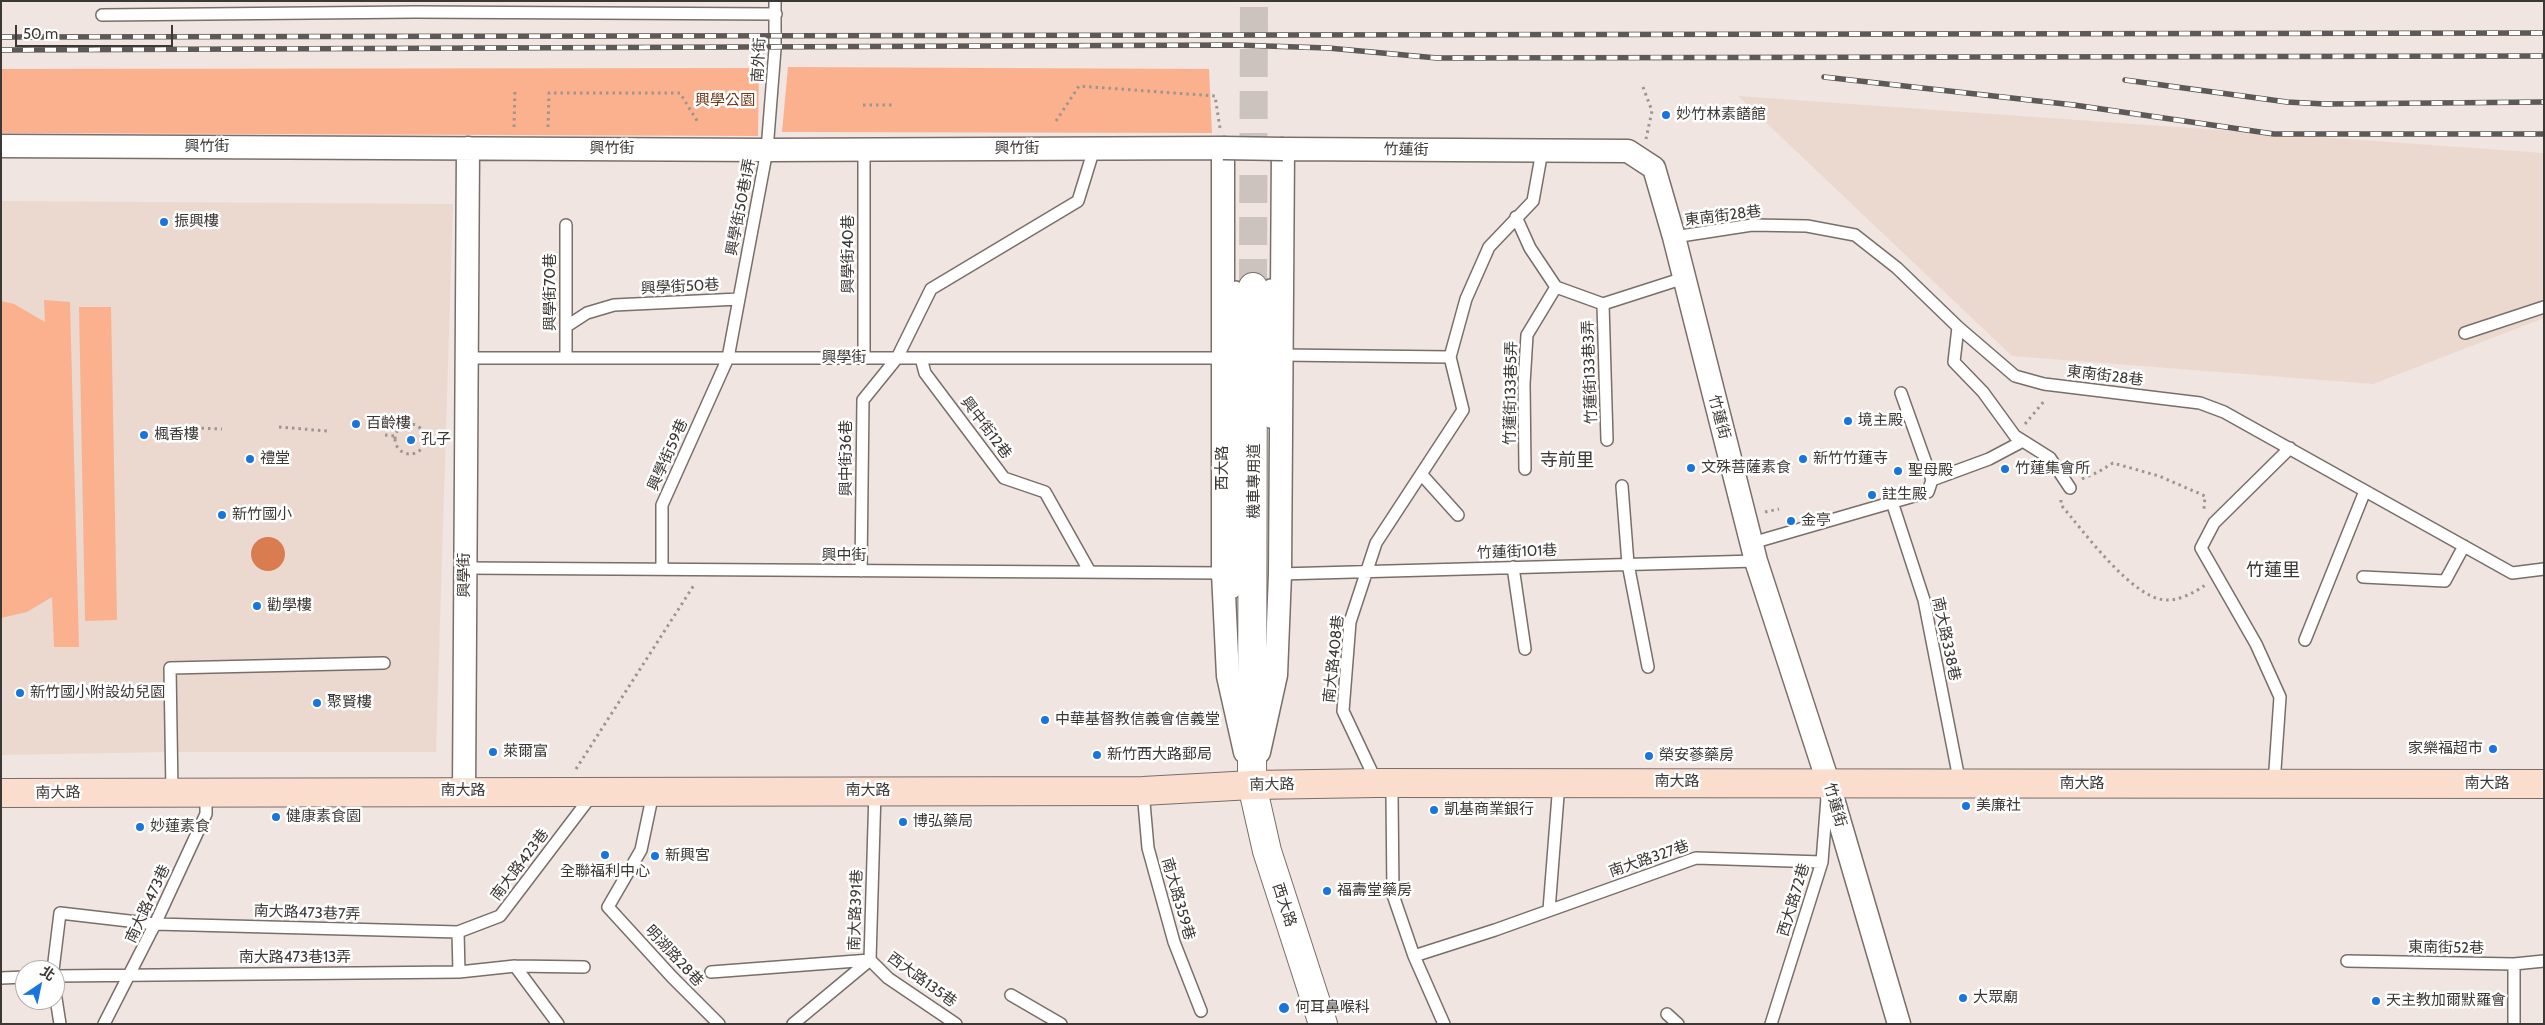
<!DOCTYPE html>
<meta charset="utf-8">
<style>
body{margin:0}
#map{position:relative;width:2545px;height:1025px;overflow:hidden;background:#f0e5e0;font-family:Cabin,"Noto Sans TC",sans-serif}
canvas{display:block}
.frame{position:absolute;inset:0;border:2px solid #3c3836;pointer-events:none}
.north{position:absolute;left:15px;top:960px;width:50px;height:50px;box-sizing:border-box;background:#fff;border:1px solid #b1afaf;border-radius:50%;rotate:34deg;font-size:14px;font-weight:700;line-height:20px;text-align:center;color:#3c3836}
.north::after{content:'';display:block;margin:auto;width:18px;height:22px;background:#1875de;clip-path:polygon(50% 0,100% 100%,50% 72%,0 100%)}
.scale{position:absolute;left:15px;top:25px;width:158px;height:22px;box-sizing:border-box;border:2px solid #3c3836;border-top:0;padding-left:6px;font-size:15px;line-height:18px;white-space:nowrap;color:#3c3836;-webkit-text-stroke:4px #fff;paint-order:stroke}
</style>
<div id="map">
<canvas width="2545" height="1025"></canvas>
<div class="frame"></div>
<div class="north">北</div>
<div class="scale">50 m</div>
</div>
<script>
const c = document.querySelector('canvas').getContext('2d');
c.lineJoin = 'round';
function fill(path, color) {
  c.fillStyle = color;
  c.fill(path, 'evenodd');
}
function strokePath(path, color, width, dash) {
  c.strokeStyle = color;
  c.lineWidth = width;
  c.lineCap = dash ? 'butt' : 'round';
  c.setLineDash(dash || []);
  c.stroke(path);
}
function write(font, color, halo, rows, align = 'center') {
  c.font = font + ' Cabin,"Noto Sans TC",sans-serif';
  c.lineWidth = 5;
  c.setLineDash([]);
  c.textBaseline = 'middle';
  c.strokeStyle = halo;
  c.fillStyle = color;
  for (const [text, x, y, turn = 0] of rows) {
    c.save();
    c.translate(x, y);
    c.rotate((+turn || 0) * Math.PI / 180);
    c.textAlign = isNaN(turn) ? turn : align;
    if (halo) c.strokeText(text, 0, 0);
    c.fillText(text, 0, 0);
    c.restore();
  }
}
const built = new Path2D(`
 M1738 96 2544 153V318L2373 384 2012 356Z
 M1 201 453 204 436 752H171L1 755Z`);
const green = new Path2D(`
 M788 67 1209 69 1212 133 782 132Z
 M759 68 758 136 1 133V69Z
 M44 300 70 302 79 647H54L52 597 27 612 1 618V301L14 304 45 322Z
 M79 307H111L117 620 85 621Z`);
const water = new Path2D(`
 M251 554a17 17 0 1 1 34 0a17 17 0 1 1-34 0Z`);
const tertiaryTunnel = new Path2D(`
 M1253 287 1254 1`);
const path = new Path2D(`
 M1643 87 1652 111 1646 139
 M863 105H893
 M1056 121 1079 86 1215 96 1220 128
 M514 127 515 88
 M548 127 549 93H680L699 124
 M395 439a15 15 0 1 1 30 0a15 15 0 1 1-30 0Z
 M2025 424 2045 400
 M169 427 222 429
 M279 427 327 431
 M385 435 395 436
 M425 439 446 442
 M1754 465 1765 463
 M2082 479 2098 472 2113 463 2159 476 2205 496 2204 509
 M2061 500V505C2082 529 2132 599 2166 600 2178 601 2196 592 2205 585
 M1765 512 1779 509
 M576 769 694 585`);
const service = new Path2D(`
 M102 15 415 12 776 14
 M864 150V358
 M1516 217 1530 248 1556 287 1527 335 1524 384 1525 469
 M566 225V358
 M1674 237 1752 225 1807 226 1855 235 1897 268 1958 327 2015 376 2044 384 2200 403 2224 412 2512 573 2544 569
 M1270 285V422
 M1556 287 1603 304 1684 278
 M739 299 767 150 775 49V1
 M1603 304 1607 440
 M567 326 587 313 614 305 739 299 728 358 662 505V569
 M1958 327 1954 362 1983 392 2015 436 2050 458 2070 488
 M2465 333 2544 307
 M1282 355 1450 357
 M467 358H1222
 M921 358 925 373 1004 478 1045 492 1090 572
 M1901 393 1932 480
 M1422 475 1458 515
 M1622 486 1628 564 1648 667
 M1892 502 1924 600 1960 784
 M1752 543 1928 492 1932 480 1989 459 2023 441
 M1513 567 1525 649
 M465 568 1223 573
 M861 571 863 400 897 358 931 289 1078 201 1094 149
 M1280 574 1756 561
 M2363 577 2445 581 2464 546
 M1234 592 1236 287
 M2305 640 2365 491
 M2274 784 2280 697 2256 644 2201 548 2214 523 2290 448
 M1143 791 1148 848 1174 942 1201 1011
 M172 792 170 668 384 663
 M653 793 641 850 608 907 672 977 719 1024
 M1549 910 1559 783
 M1414 956 1495 930 1696 858 1822 862
 M2347 961 2514 964 2544 961
 M515 966 584 967
 M53 970 60 913 155 924 458 932
 M711 972 870 960 875 791
 M55 976 459 972
 M1 978 25 977
 M55 992 60 1024
 M1011 995 1061 1024
 M1667 1014 1678 1024
 M104 1024 155 924 206 814V792
 M558 1024 515 966 459 972 458 932 500 916 592 795
 M793 1024 870 960 888 978 956 1024
 M1444 1024 1414 956 1393 895 1392 794 1377 783 1343 711 1350 622 1376 543 1463 410 1450 357 1466 299 1489 247 1533 201 1542 151
 M1771 1024 1822 862 1827 798
 M2514 1024V964`);
const minor = new Path2D(`
 M1 146 767 150 1223 148V573L1228 676 1245 752
 M1259 752 1276 675 1280 574 1283 149 1628 151 1654 168 1674 237 1756 561 1828 782 1899 1024
 M464 791 468 148`);
const tertiary = new Path2D(`
 M1253 287 1252 785 1267 851 1323 1024`);
const secondary = new Path2D(`
 M1 793 1143 791 1252 785 1377 783 2544 784`);
const rail = new Path2D(`
 M1 37 2544 33
 M1 50 1235 45 1328 48 1437 58 2544 56
 M1824 77 2074 105 2274 134H2544
 M2125 80 2287 102 2325 104 2544 102`);
const minorBridge = new Path2D(`
 M1223 148 1283 149`);
const markers = [
 [1666,115,5,"#1875de"],
 [164,222,5,"#1875de"],
 [1848,421,5,"#1875de"],
 [356,424,5,"#1875de"],
 [144,435,5,"#1875de"],
 [411,440,5,"#1875de"],
 [250,459,5,"#1875de"],
 [1803,459,5,"#1875de"],
 [1691,468,5,"#1875de"],
 [2005,469,5,"#1875de"],
 [1898,471,5,"#1875de"],
 [1872,495,5,"#1875de"],
 [222,515,5,"#1875de"],
 [1791,521,5,"#1875de"],
 [257,606,5,"#1875de"],
 [20,693,5,"#1875de"],
 [317,703,5,"#1875de"],
 [1045,720,5,"#1875de"],
 [2493,749,5,"#1875de"],
 [493,752,5,"#1875de"],
 [1097,755,5,"#1875de"],
 [1649,756,5,"#1875de"],
 [1966,806,5,"#1875de"],
 [1434,810,5,"#1875de"],
 [276,817,5,"#1875de"],
 [903,822,5,"#1875de"],
 [140,827,5,"#1875de"],
 [605,855,5,"#1875de"],
 [655,856,5,"#1875de"],
 [1327,891,5,"#1875de"],
 [1963,998,5,"#1875de"],
 [2376,1001,5,"#1875de"],
 [1284,1008,6,"#1875de"]
];
const streetNames = [
 ["南外街",759,60,-87],
 ["興竹街",207,147],
 ["興竹街",612,149],
 ["興竹街",1017,149],
 ["竹蓮街",1406,150,1],
 ["興學街50巷1弄",741,207,-79],
 ["東南街28巷",1723,216,-7],
 ["興學街40巷",849,254,-90],
 ["興學街50巷",680,287,-3],
 ["興學街70巷",551,292,-90],
 ["興學街",844,358],
 ["竹蓮街133巷3弄",1590,372,-92],
 ["東南街28巷",2105,376,7],
 ["竹蓮街133巷5弄",1511,393,-89],
 ["竹蓮街",1719,417,75],
 ["興中街12巷",986,428,53],
 ["興學街59巷",668,455,-66],
 ["興中街36巷",847,458,-90],
 ["西大路",1223,468,-90],
 ["機車專用道",1255,481,-90],
 ["竹蓮街101巷",1517,552,-2],
 ["興中街",844,556],
 ["興學街",465,575,-90],
 ["南大路338巷",1946,639,78],
 ["南大路408巷",1334,659,-84],
 ["南大路",1677,782],
 ["南大路",2082,784],
 ["南大路",2487,784],
 ["南大路",1272,785,-1],
 ["南大路",463,791],
 ["南大路",868,791],
 ["南大路",58,793,-1],
 ["竹蓮街",1835,805,74],
 ["南大路327巷",1649,859,-19],
 ["南大路423巷",520,865,-53],
 ["南大路359巷",1178,899,74],
 ["西大路72巷",1794,900,-73],
 ["南大路473巷",148,904,-65],
 ["西大路",1284,905,72],
 ["南大路391巷",856,910,-88],
 ["南大路473巷7弄",307,913,2],
 ["東南街52巷",2446,948,1],
 ["明湖路28巷",674,956,47],
 ["南大路473巷13弄",295,958],
 ["西大路135巷",922,980,36]
];
const parkNames = [
 ["興學公園",725,101]
];
const poiNames = [
 ["妙竹林素饍館",1676,115],
 ["振興樓",174,222],
 ["境主殿",1858,421],
 ["百齡樓",366,424],
 ["楓香樓",154,435],
 ["孔子",421,440],
 ["禮堂",260,459],
 ["新竹竹蓮寺",1813,459],
 ["文殊菩薩素食",1701,468],
 ["竹蓮集會所",2015,469],
 ["聖母殿",1908,471],
 ["註生殿",1882,495],
 ["新竹國小",232,515],
 ["金亭",1801,521],
 ["勸學樓",267,606],
 ["新竹國小附設幼兒園",30,693],
 ["聚賢樓",327,703],
 ["中華基督教信義會信義堂",1055,720],
 ["家樂福超市",2483,749,"right"],
 ["萊爾富",503,752],
 ["新竹西大路郵局",1107,755],
 ["榮安蔘藥房",1659,756],
 ["美廉社",1976,806],
 ["凱基商業銀行",1444,810],
 ["健康素食園",286,817],
 ["博弘藥局",913,822],
 ["妙蓮素食",150,827],
 ["新興宮",665,856],
 ["全聯福利中心",605,872,"center"],
 ["福壽堂藥房",1337,891],
 ["大眾廟",1973,998],
 ["天主教加爾默羅會",2386,1001],
 ["何耳鼻喉科",1295,1008]
];
const quarterNames = [
 ["寺前里",1567,461],
 ["竹蓮里",2273,571]
];
fill(built, '#ebd9d0');
fill(green, '#fbb18e');
fill(water, '#d97d51');
strokePath(tertiaryTunnel, '#ccc2be', 28, [28, 14]);
strokePath(service, '#786e6a', 14);
strokePath(minor, '#786e6a', 25);
strokePath(tertiary, '#786e6a', 30);
strokePath(secondary, '#786e6a', 30);
strokePath(path, '#9c9591', 3, [2.5, 4]);
strokePath(service, '#fff', 11);
strokePath(minor, '#fff', 22);
strokePath(tertiary, '#fff', 28);
strokePath(secondary, '#fbddce', 28);
strokePath(rail, '#5e5956', 5.5);
strokePath(rail, '#fff', 4, [11]);
strokePath(minorBridge, '#786e6a', 25, []);
strokePath(minorBridge, '#fff', 22);
for (const [x, y, r, color] of markers) {
  const dot = new Path2D();
  dot.arc(x, y, r, 0, 2 * Math.PI);
  c.fillStyle = color;
  c.fill(dot);
  strokePath(dot, '#fff', 2);
}
write('15px', '#3c3836', '#fff', streetNames);
write('15px', '#723617', '#fff', parkNames);
write('15px', '#3c3836', '#fff', poiNames, 'left');
write('18px', '#3c3836', '#fff', quarterNames);
</script>
